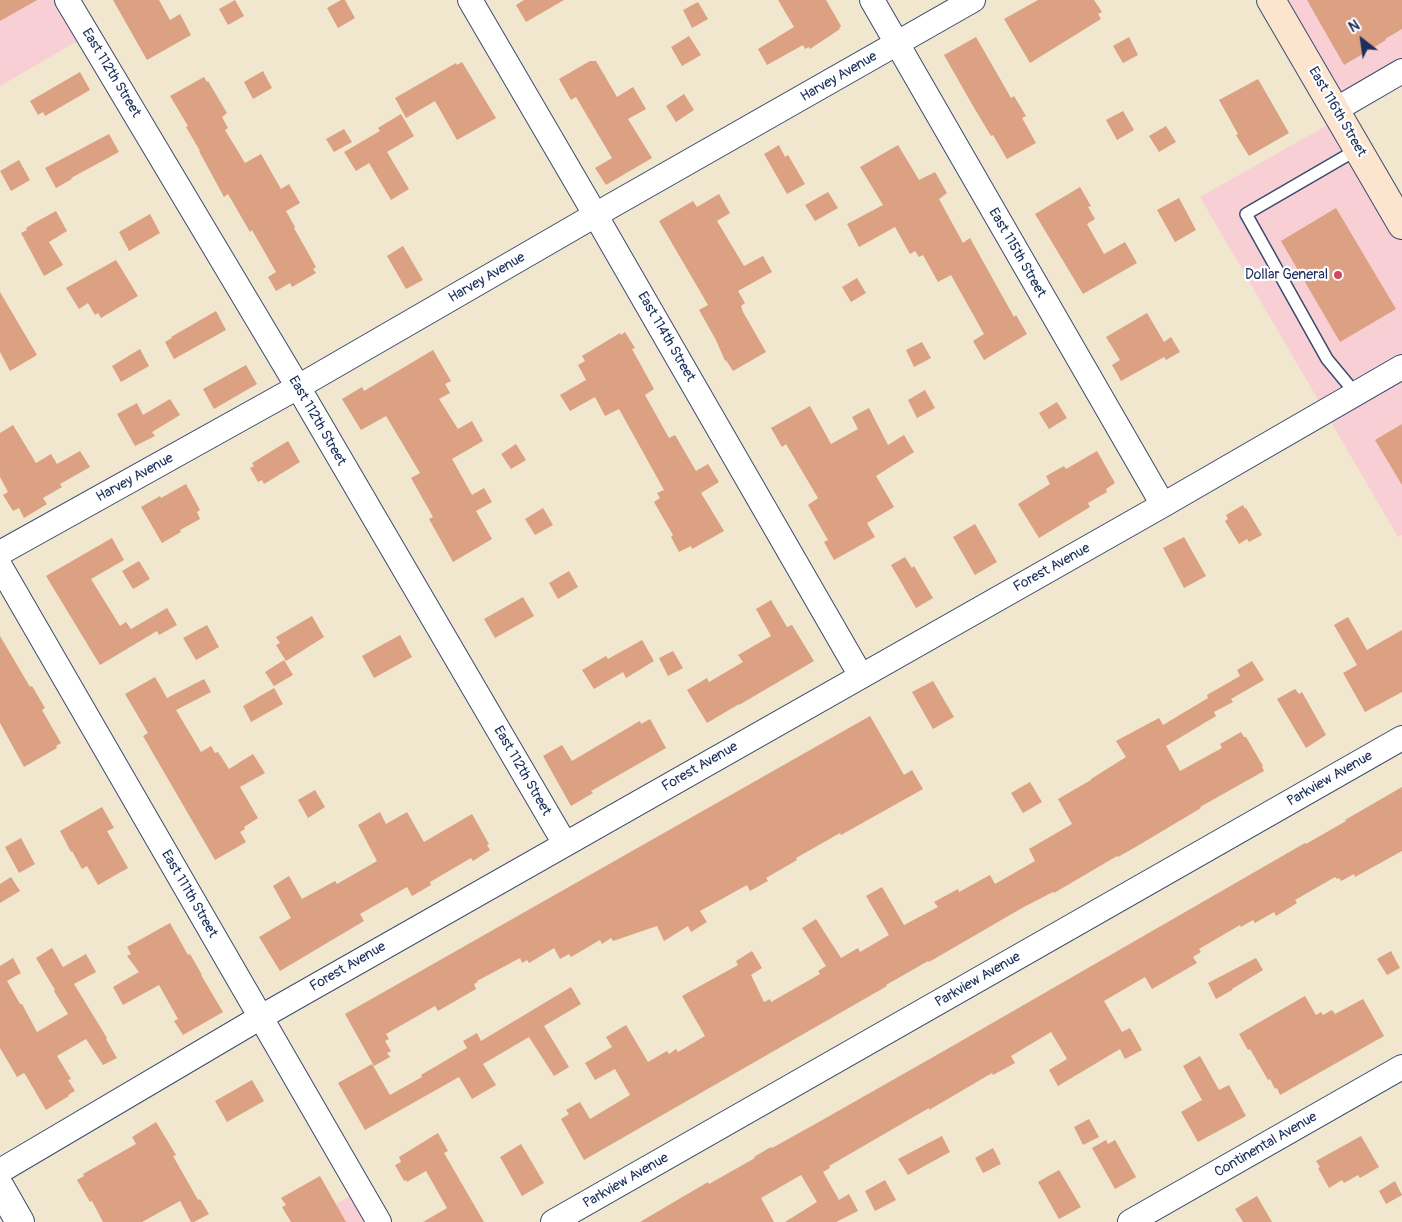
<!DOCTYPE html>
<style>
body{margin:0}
#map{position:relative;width:1402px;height:1222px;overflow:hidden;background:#f0e7ce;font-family:Pangolin,sans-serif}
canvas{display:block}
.north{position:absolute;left:1337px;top:15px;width:50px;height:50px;-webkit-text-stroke:4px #fff;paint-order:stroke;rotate:330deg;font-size:14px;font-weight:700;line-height:20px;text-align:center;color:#1b2f5e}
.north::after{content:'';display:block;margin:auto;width:18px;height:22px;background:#1b2f5e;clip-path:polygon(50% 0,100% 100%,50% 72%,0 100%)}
</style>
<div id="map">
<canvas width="1402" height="1222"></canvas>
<div class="north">N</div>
</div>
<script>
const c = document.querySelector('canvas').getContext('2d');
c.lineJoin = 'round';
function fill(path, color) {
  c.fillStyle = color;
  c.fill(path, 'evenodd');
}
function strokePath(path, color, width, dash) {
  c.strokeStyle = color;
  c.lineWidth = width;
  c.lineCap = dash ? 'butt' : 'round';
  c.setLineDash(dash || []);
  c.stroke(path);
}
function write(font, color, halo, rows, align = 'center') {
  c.font = font + ' Pangolin,sans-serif';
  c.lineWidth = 4.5;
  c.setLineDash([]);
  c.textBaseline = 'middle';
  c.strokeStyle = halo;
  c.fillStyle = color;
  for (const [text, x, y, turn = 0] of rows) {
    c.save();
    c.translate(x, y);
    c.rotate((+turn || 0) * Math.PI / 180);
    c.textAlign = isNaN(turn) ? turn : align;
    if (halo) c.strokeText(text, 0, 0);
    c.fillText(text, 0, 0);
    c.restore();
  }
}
const built = new Path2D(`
 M0 0H84L72 7 88 35 0 86Z
 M1271 0H1402V71L1335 110Z
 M1340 118 1402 225V535L1398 537 1200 197Z
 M360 1190 379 1222H306Z`);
const building = new Path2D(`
 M0 0H37L0 21Z
 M113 0H159L170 20 180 14 191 35 147 60Z
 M235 0 244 16 228 25 219 9Z
 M341 0H345L355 18 338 28 327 8Z
 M524 0H564L526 22 516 5Z
 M778 0H826L841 26 839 28 840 29 810 49 809 47 805 49 803 45 767 65 758 49 794 27Z
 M1038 0H1094L1102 12 1098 14 1101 19 1030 63 1004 19Z
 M1307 0H1402V29L1385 39 1386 40 1344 65Z
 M698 2 708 19 692 28 683 10Z
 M689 36 701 55 682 66 671 47Z
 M976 37 1011 98 1014 96 1026 116 1022 118 1036 143 1007 159 993 135 991 136 973 106 944 55Z
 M1129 37 1138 55 1123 63 1113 46Z
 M590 61H596L617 97 633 87 646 109 628 119 652 158 606 185 595 168 612 158 576 97 571 100 559 79Z
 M462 62 496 118 457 140 435 101 406 118 395 98 456 63 457 65Z
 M263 71 272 88 253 99 244 82Z
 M80 72 90 90 45 116 43 112 38 115 30 101Z
 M204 77 207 82 208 81 227 113 222 117 228 128 225 130 245 163 261 154 281 189 289 184 300 203 286 211 295 227 294 228 316 267 313 269 316 273 292 287 290 283 276 291 268 277 276 272 252 230 250 232 228 194 224 197 199 151H200L186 127 188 126 170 96Z
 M1258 79 1289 133 1249 156 1236 135 1238 134 1219 100Z
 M684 94 694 110 676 122 666 106Z
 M1123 111 1134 130 1117 140 1106 120Z
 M401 114 414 136 387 152 409 189 391 200 369 163 356 171 344 152 380 131 378 128Z
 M1166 126 1176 142 1159 152 1149 136Z
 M344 129 352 142 334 152 326 139Z
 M109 134 119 152 71 178 72 179 56 188 45 168Z
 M779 145 785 157 788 155 805 184 787 194 764 154Z
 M898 145 919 180 935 172 947 193 939 199 963 243 970 238 1014 317 1016 315 1027 334 984 360 973 341 984 334 951 275 938 282 923 255 919 257 915 251 910 254 895 227 859 247 847 224 883 205 860 167Z
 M19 160 30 180 11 191 0 171Z
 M1080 187 1091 206 1088 207 1095 219 1087 224 1104 254 1125 242 1137 263 1083 294 1035 214Z
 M828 192 838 208 815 221 805 205Z
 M719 194 730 213 717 221 744 266 763 256 772 272 738 291 745 303 741 306 743 312 766 352 733 371 726 360 725 361 716 340 699 310 708 305 659 221 693 201 697 207Z
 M1179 198 1196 230 1175 242 1157 210Z
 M1336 208 1396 309 1340 342 1281 241Z
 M56 211 67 231 49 242 63 265 44 276 21 233 27 230 26 228 34 223Z
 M150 214 160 233 129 251 119 232Z
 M403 246 423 280 406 289 387 256Z
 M116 260 138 296 101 318 98 313 95 315 88 303 79 309 66 288Z
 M857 278 866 293 851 302 842 287Z
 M0 292 37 355 10 371 0 352Z
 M216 311 226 330 174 359 165 342 172 338 171 337Z
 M1147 313 1164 342 1171 337 1180 352 1166 360 1164 357 1121 381 1112 365 1120 360 1106 337Z
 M625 332 635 348 632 349 654 389 645 395 669 438 675 435 696 471 708 464 719 482 701 493 724 531 692 549 691 546 679 552 671 537 673 535 654 502 660 498 657 493 664 490 619 409 605 416 595 397 570 411 560 395 586 380 578 365 585 361 582 356 620 333 621 335Z
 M922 342 931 358 914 367 906 350Z
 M140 349 149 366 121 382 112 366Z
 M433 350 451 381 445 384 450 393 439 399 458 429 472 421 483 441 452 459 472 495 484 488 492 502 476 511 492 539 453 562 429 519 433 517 411 478 420 473 386 416 361 430 342 399 362 387 364 391Z
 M246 365 257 384 214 409 203 389Z
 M925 390 935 408 917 418 908 400Z
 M170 399 180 415 152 432 155 436 135 446 117 414 137 403 143 415Z
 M1057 402 1067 418 1049 429 1039 413Z
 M810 406 831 444 858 429 852 417 869 408 888 445 904 435 914 452 876 476 894 507 867 523 875 537 834 560 824 542 828 540 808 505 818 498 786 444 782 447 771 428Z
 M1402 424V485L1375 440Z
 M13 425 36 463 51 454 57 464 80 451 90 467 60 484 62 487 43 498 47 504 24 518 19 508 13 511 3 495 8 492 0 477V433Z
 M288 441 300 462 264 484 262 480 258 482 250 468 254 466 252 463Z
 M516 444 526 460 511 469 501 454Z
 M1097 451 1115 483 1106 489 1107 492 1088 503 1090 507 1039 538 1018 504 1050 484 1046 476 1064 466 1066 469Z
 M186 484 200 510 197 512 200 519 180 530 181 532 162 543 141 507 160 496 161 498Z
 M1243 505 1245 509 1246 508 1262 535 1249 542 1247 539 1239 544 1225 521 1228 519 1226 515Z
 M543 508 553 525 535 535 525 519Z
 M975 524 997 562 975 575 953 537Z
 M1184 537 1206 576 1184 588 1163 548Z
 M112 538 124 560 91 579 120 626 126 622 131 629 167 608 177 625 159 635 157 631 100 665 46 576Z
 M905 557 912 568 914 566 933 598 916 608 891 565Z
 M139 561 150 579 133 589 122 571Z
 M569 571 578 587 558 599 549 583Z
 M523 597 534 616 495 638 484 619Z
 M771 600 787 627 792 625 814 661 739 705V704L707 723 687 690 707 678 709 682 743 662 738 655 771 636 756 609Z
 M312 616 324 637 286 661 276 645 280 643 276 637Z
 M1348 617 1367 650 1402 630V692L1365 712 1343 673 1357 665 1334 625Z
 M207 625 219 647 196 660 183 638Z
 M400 635 412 657 374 678 362 656Z
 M0 636 30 687 32 686 45 708 42 710 61 743 56 746 57 748 24 767 0 723Z
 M642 640 654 661 626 678 623 672 594 689 582 670 606 656 608 659Z
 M673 651 683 668 668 676 659 658Z
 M284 660 293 675 274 686 265 672Z
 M1252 661 1264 680 1231 699 1233 702 1214 712 1216 716 1166 746 1180 771 1222 748 1220 744 1241 732 1244 737H1246L1263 766 1262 767 1264 771 1200 807 1201 808 1139 845 1118 857 1117 856 1054 893 1053 892 1022 908 929 962 928 961 886 985 887 986 584 1160 561 1119 569 1114 566 1110 580 1102 590 1119 630 1095 615 1069 595 1080 585 1063 612 1047 606 1037 626 1025 648 1062 667 1051 669 1054 676 1049 678 1052 705 1036 682 996 738 965 736 961 752 951 762 968 751 975 764 1002 770 999 771 1002 820 974 818 971 826 966 802 928 816 919 841 958 858 948 860 952 889 935 866 896 882 887 904 925 938 907 934 902 958 889 959 892 990 875 995 884 1035 861 1029 849 1072 824 1058 799 1091 780V779L1126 757 1116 741 1159 718 1163 725 1208 698 1207 695 1240 676 1237 670Z
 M155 677 167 698 204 679 211 692 176 710 201 752 211 746 215 753 218 752 229 769 253 754 265 773 240 787 258 818 244 827 245 829 240 832 246 842 215 860 143 736 148 733 125 694Z
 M933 681 954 717 933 729 912 692Z
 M274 688 283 704 251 722 243 706Z
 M1295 689 1299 694 1302 692 1326 735 1306 748 1277 699Z
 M870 716 904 775 912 770 923 789 841 835 840 833 796 858 797 860 766 878 768 881 750 891 747 885 700 911 707 922 691 932 688 926 664 941 657 926 613 941 611 938 602 944 600 940 571 957 569 954 560 959 554 948 529 963 527 960 522 963 520 958 477 981 478 982 474 984 476 989 438 1011 435 1006 386 1034 389 1039 385 1041 391 1051 387 1053 390 1057 374 1066 345 1014Z
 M650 719 666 748 591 791 593 793 571 806 543 756 562 745 572 761 638 722 640 721 641 724Z
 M1030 782 1042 802 1023 813 1011 793Z
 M1402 787V851L1355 877 1354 874 1341 881 1339 878 1337 879 1335 877 1295 900 1297 903 1276 916 1274 912 1255 923 1253 920 1241 927 1240 925 1199 949 1201 952 1193 957 1197 963 1152 989 1145 977 1104 1001 1122 1032 1130 1028 1142 1050 1125 1059 1120 1049 1058 1086 1049 1070 1067 1059 1051 1032 1011 1056 1015 1063 993 1075 992 1073 929 1110V1108L829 1166 830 1168 823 1172 839 1200 849 1194 858 1211 836 1222H785L817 1202 801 1175 761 1198 774 1222H640L708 1182 709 1184 755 1158 754 1157 771 1147 772 1148 817 1123 942 1052 1305 843 1306 844 1346 821 1345 820Z
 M315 790 325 807 308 818 298 800Z
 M102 807 114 828 107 831 128 868 98 885 87 866 82 869 72 851 71 852 60 831Z
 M380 812 386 824 407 812 424 842 472 814 489 844 487 845 490 850 473 861 471 858 430 882 431 885 412 896 407 887 360 914 364 921 280 971 259 937 291 918 273 886 289 876 302 899 335 881 337 884 377 861 358 825Z
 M21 838 35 864 19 873 5 847Z
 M11 877 20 891 0 903V884Z
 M170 923 188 955 190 954 202 975H201L223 1012 183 1035 174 1021 178 1019 159 985 123 1005 113 987 139 972 127 956 131 954 127 947Z
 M52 948 63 967 86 954 96 972 74 984 107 1038 106 1039 117 1058 103 1065 86 1039 57 1056 71 1079 68 1080 75 1091 68 1095 69 1096 46 1110 25 1074 24 1073 17 1077 0 1048V966L13 958 21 973 7 981 20 1004H22L37 1032 68 1014 54 991 55 990 36 958Z
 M1391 951 1400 968 1387 975 1377 959Z
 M1256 958 1263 970 1232 989V990L1216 999 1208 983Z
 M571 987 581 1004 544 1026 569 1067 554 1076 529 1037 483 1064 496 1085 472 1099 459 1077 365 1130 338 1083 372 1064 390 1095 422 1077 421 1075 467 1048 463 1041 477 1033 481 1041Z
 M1305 996 1316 1015 1321 1012 1323 1015 1332 1010 1335 1014 1363 999 1384 1036 1280 1095 1277 1088 1275 1089 1270 1079 1268 1080 1250 1049 1248 1050 1239 1034Z
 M1200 1056 1219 1090 1229 1085 1246 1116 1198 1142 1181 1112 1202 1100 1183 1066Z
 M252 1080 264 1101 227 1122 215 1101Z
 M1089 1119 1099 1137 1083 1145 1074 1127Z
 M156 1122 176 1155 173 1156 198 1200 200 1199 209 1214 194 1222H191L180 1201 142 1222H103L92 1201 90 1202 77 1180 84 1176 83 1174 136 1144 132 1137Z
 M438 1133 448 1151 444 1153 484 1222H423L447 1208 426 1171 407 1182 406 1180 404 1181 395 1165 401 1162 399 1157Z
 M942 1136 950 1152 908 1175 898 1159Z
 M1361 1136 1379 1167 1360 1178 1358 1175 1344 1183 1342 1180 1329 1188 1318 1168 1320 1167 1316 1161Z
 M1106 1140 1108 1144 1115 1140 1136 1177 1115 1189 1092 1148Z
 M521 1144 544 1183 522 1196 500 1157Z
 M993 1148 1001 1164 983 1173 975 1158Z
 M1059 1170 1081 1207 1059 1219 1038 1182Z
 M320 1176 346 1222H291L282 1207 286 1205 281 1198Z
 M885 1180 896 1200 875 1211 865 1191Z
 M1395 1181 1402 1195 1386 1204 1379 1191Z
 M1257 1196 1272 1222H1243L1235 1209Z`);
const service = new Path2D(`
 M1356 394 1327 359 1246 214 1358 149`);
const minor = new Path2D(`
 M67 0 298 387 565 844
 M470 0 585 197 861 676
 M872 0 1163 505
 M1335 110 1402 71
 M0 553 298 387 611 206 973 0
 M0 566 379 1222
 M0 1171 261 1017 1163 505 1402 367
 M553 1222 1402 738
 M1130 1222 1402 1067`);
const tertiary = new Path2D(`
 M0 1187 20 1222`);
const secondary = new Path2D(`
 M1271 0 1402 225`);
const markers = [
 [1338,275,5,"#d1495b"]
];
const streetNames = [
 ["East 112th Street",111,73,59],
 ["Harvey Avenue",839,77,-30],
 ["East 116th Street",1337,112,60],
 ["East 115th Street",1017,253,60],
 ["Harvey Avenue",487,278,-30],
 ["East 114th Street",666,337,60],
 ["East 112th Street",317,421,60],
 ["Harvey Avenue",135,478,-29],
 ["Forest Avenue",1052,568,-29],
 ["Forest Avenue",700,767,-30],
 ["East 112th Street",522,771,60],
 ["Parkview Avenue",1330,779,-30],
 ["East 111th Street",189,894,60],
 ["Forest Avenue",348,967,-30],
 ["Parkview Avenue",978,980,-30],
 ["Continental Avenue",1266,1145,-30],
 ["Parkview Avenue",626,1181,-30]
];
const poiNames = [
 ["Dollar General",1328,275]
];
fill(built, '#f7cfd4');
fill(building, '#dca082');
strokePath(service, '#3b4b6f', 14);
strokePath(minor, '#3b4b6f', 26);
strokePath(tertiary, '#3b4b6f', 30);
strokePath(secondary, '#3b4b6f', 30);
strokePath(service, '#fff', 11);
strokePath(minor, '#fff', 24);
strokePath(tertiary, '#fff', 28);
strokePath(secondary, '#fbe5cf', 28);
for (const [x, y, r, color] of markers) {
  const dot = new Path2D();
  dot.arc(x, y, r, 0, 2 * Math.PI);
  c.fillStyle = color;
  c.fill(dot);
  strokePath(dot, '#fff', 2);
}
write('14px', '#1b2f5e', '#fff', streetNames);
write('14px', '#1b2f5e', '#fff', poiNames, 'right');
</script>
